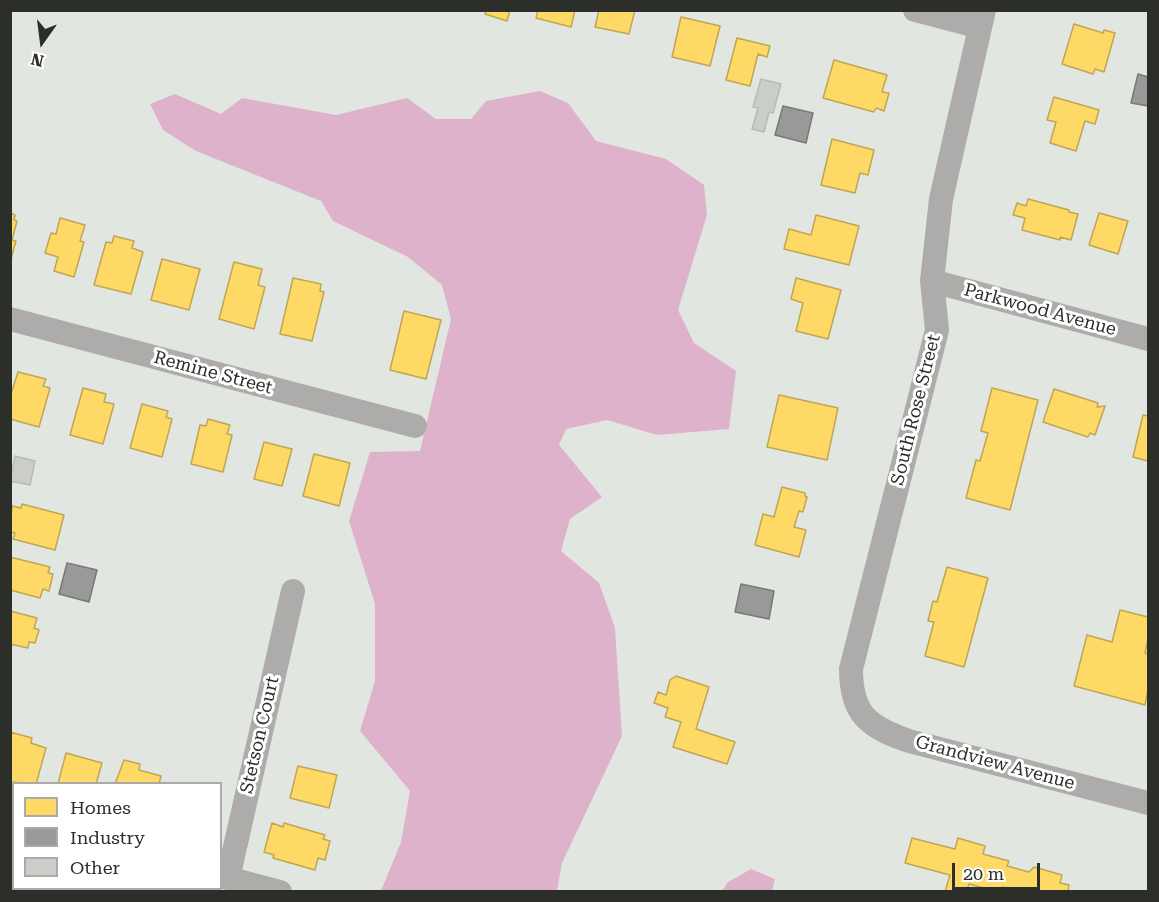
<!DOCTYPE html>
<style>
body{margin:0}
#map{position:relative;width:1159px;height:902px;overflow:hidden;background:#e2e6e0;font-family:"Roboto Serif",serif}
canvas{display:block}
.frame{position:absolute;inset:0;border:12px solid #2b2e29;pointer-events:none}
.legend{position:absolute;left:12px;top:782px;width:210px;height:108px;box-sizing:border-box;background:#fff;border:2px solid #aaaba9;margin:0;padding:8px 10px;list-style:none;font-size:18px;color:#2b2e29}
.legend li{display:flex;align-items:center;gap:12px;height:30px}
.legend b{width:30px;border:2px solid #aaaba9}
.north{position:absolute;left:12px;top:12px;width:60px;height:60px;-webkit-text-stroke:4px #fff;paint-order:stroke;rotate:194deg;font-size:16px;font-weight:700;line-height:24px;text-align:center;color:#2b2e29}
.north::after{content:'';display:block;margin:auto;width:21px;height:27px;background:#2b2e29;clip-path:polygon(50% 0,100% 100%,50% 72%,0 100%)}
.scale{position:absolute;left:952px;top:863px;width:88px;height:27px;box-sizing:border-box;border:3px solid #2b2e29;border-top:0;padding-left:8px;font-size:18px;line-height:21px;white-space:nowrap;color:#2b2e29;-webkit-text-stroke:4px #fff;paint-order:stroke}
</style>
<div id="map">
<canvas width="1159" height="902"></canvas>
<div class="frame"></div>
<ul class="legend">
<li><b style="height:16px;background:#ffd966"></b>Homes</li>
<li><b style="height:16px;background:#999"></b>Industry</li>
<li><b style="height:16px;background:#cacdc8"></b>Other</li>
</ul>
<div class="north">N</div>
<div class="scale">20 m</div>
</div>
<script>
const c = document.querySelector('canvas').getContext('2d');
c.lineJoin = 'round';
function fill(path, color) {
  c.fillStyle = color;
  c.fill(path, 'evenodd');
}
function strokePath(path, color, width, dash) {
  c.strokeStyle = color;
  c.lineWidth = width;
  c.lineCap = dash ? 'butt' : 'round';
  c.setLineDash(dash || []);
  c.stroke(path);
}
function write(font, color, halo, rows, align = 'center') {
  c.font = font + ' "Roboto Serif",serif';
  c.lineWidth = 6;
  c.setLineDash([]);
  c.textBaseline = 'middle';
  c.strokeStyle = halo;
  c.fillStyle = color;
  for (const [text, x, y, turn = 0] of rows) {
    c.save();
    c.translate(x, y);
    c.rotate((+turn || 0) * Math.PI / 180);
    c.textAlign = isNaN(turn) ? turn : align;
    if (halo) c.strokeText(text, 0, 0);
    c.fillText(text, 0, 0);
    c.restore();
  }
}
const forest = new Path2D(`
 M540 91 568 103 596 141 666 159 704 185 707 215 678 310 694 343 736 371 729 429 657 435 607 420 566 429 559 445 602 497 570 519 561 551 599 583 615 628 622 736 562 863 557 891H381L401 842 410 791 360 731 375 681V604L349 521 370 452 420 451 451 319 442 285 408 257 333 221 321 201 196 151 163 130 150 104 175 94 221 114 242 98 336 115 407 98 436 119H471L486 101Z
 M751 869 775 879 772 891H722L728 882Z`);
const homes = new Path2D(`
 M486 10H510L507 21 485 14Z
 M538 10H575L571 27 536 18Z
 M599 10H635L629 34 595 27Z
 M681 17 720 26 710 66 672 57Z
 M1074 24 1103 33 1104 30 1115 33 1104 72 1095 69 1093 74 1062 64Z
 M737 38 770 46 767 57 758 54 750 86 726 80Z
 M834 60 887 75 882 92 889 93 884 111 876 108 874 112 823 98Z
 M1054 97 1099 110 1095 124 1085 121 1076 151 1050 143 1056 122 1047 120Z
 M832 139 874 150 868 175 860 173 855 193 821 185Z
 M1028 199 1069 210V212L1078 214 1071 240 1060 237V240L1022 230 1025 218 1013 215 1017 203 1026 206Z
 M10 213 15 215 14 220 17 221 12 240 16 241 11 259Z
 M1099 213 1128 221 1118 254 1089 245Z
 M816 215 859 226 849 265 784 249 789 229 811 235Z
 M60 218 85 225 80 241 84 242 74 277 54 271 58 257 45 253 51 233 56 234Z
 M114 236 134 241 132 248 143 252 131 294 94 285 106 242 112 243Z
 M162 259 200 269 189 310 151 300Z
 M234 262 262 269 258 285 265 287 254 329 219 319Z
 M293 278 321 284 320 291 324 292 312 341 280 334Z
 M796 278 841 290 828 339 796 331 803 303 791 299Z
 M404 311 441 320 426 379 390 370Z
 M18 372 46 379 43 386 50 388 39 427 10 419V397Z
 M83 388 106 394 104 402 114 404 103 444 70 435Z
 M992 388 1038 400 1010 510 966 498 976 460 980 461 988 433 981 431Z
 M1054 389 1098 403 1097 407 1105 406 1095 435 1090 433 1088 437 1043 422Z
 M779 395 838 408 827 460 767 447Z
 M142 404 168 411 166 417 172 419 162 457 130 448Z
 M1143 415 1148 416V461L1133 457Z
 M208 419 230 425 227 434 232 435 223 472 191 464 200 425 206 426Z
 M264 442 292 449 282 486 254 479Z
 M314 454 350 463 339 506 303 496Z
 M782 487 805 493V496L807 497 803 512 799 511 794 527 806 530 799 557 755 545 763 514 774 517Z
 M22 504 64 515 55 550 13 539 15 533 10 532 12 506 21 508Z
 M10 557 50 567 48 573 53 574 49 591 43 589 40 598 10 590Z
 M947 567 988 578 964 667 925 656 934 622 928 621 933 601 937 602Z
 M1120 610 1148 617V639L1145 653 1148 654V690L1145 705 1074 686 1087 635 1112 642Z
 M10 611 37 618 34 628 39 630 35 643 29 642 28 648 10 644Z
 M676 676 709 687 696 729 735 742 727 764 673 747 681 722 665 717 668 708 654 703 658 692 666 695 670 680Z
 M10 732 32 738 31 743 46 748 36 784 10 782Z
 M66 753 102 763 96 784H58Z
 M124 760 140 764 139 770 161 776 159 784H115Z
 M298 766 337 775 329 808 290 798Z
 M272 823 283 827 284 823 325 835 323 839 330 841 325 860 318 858 315 870 273 858 274 855 264 852Z
 M912 838 955 849 958 838 985 846 983 854 1009 861 1007 866 1029 872 1034 867 1062 875 1060 883 1069 885 1068 892H1021L1003 887 999 892 969 884 967 892H945L950 875 905 863Z
 M29 888H72V892H28Z
 M94 888H119L130 892H93Z`);
const industry = new Path2D(`
 M1138 74 1148 77V106L1131 103Z
 M783 106 813 113 806 143 775 135Z
 M67 563 97 570 89 602 59 594Z
 M741 584 774 591 769 619 735 612Z`);
const building = new Path2D(`
 M761 79 781 84 773 113 769 112 764 132 752 129 758 108 753 107Z
 M15 456 35 461 30 485 10 481Z`);
const street = new Path2D(`
 M915 10 980 27
 M984 10 941 199 932 281 937 330 851 669C851 715 869 727 909 741L1148 803
 M932 281 1148 339
 M10 319 415 426
 M10 823H14
 M220 876 280 892
 M228 878 293 591`);
const streetNames = [
 ["Parkwood Avenue",1040,310,15],
 ["Remine Street",213,373,15],
 ["South Rose Street",916,410,-76],
 ["Stetson Court",260,735,-77],
 ["Grandview Avenue",995,763,15]
];
fill(forest, '#dfb2cb');
fill(homes, '#ffd966');
strokePath(homes, '#bfa654', 1.5);
fill(industry, '#999');
strokePath(industry, '#787977', 1.5);
fill(building, '#cacdc8');
strokePath(building, '#b7bab5', 1.5);
strokePath(street, '#adacab', 24);
write('18px', '#2b2e29', '#fff', streetNames);
</script>
